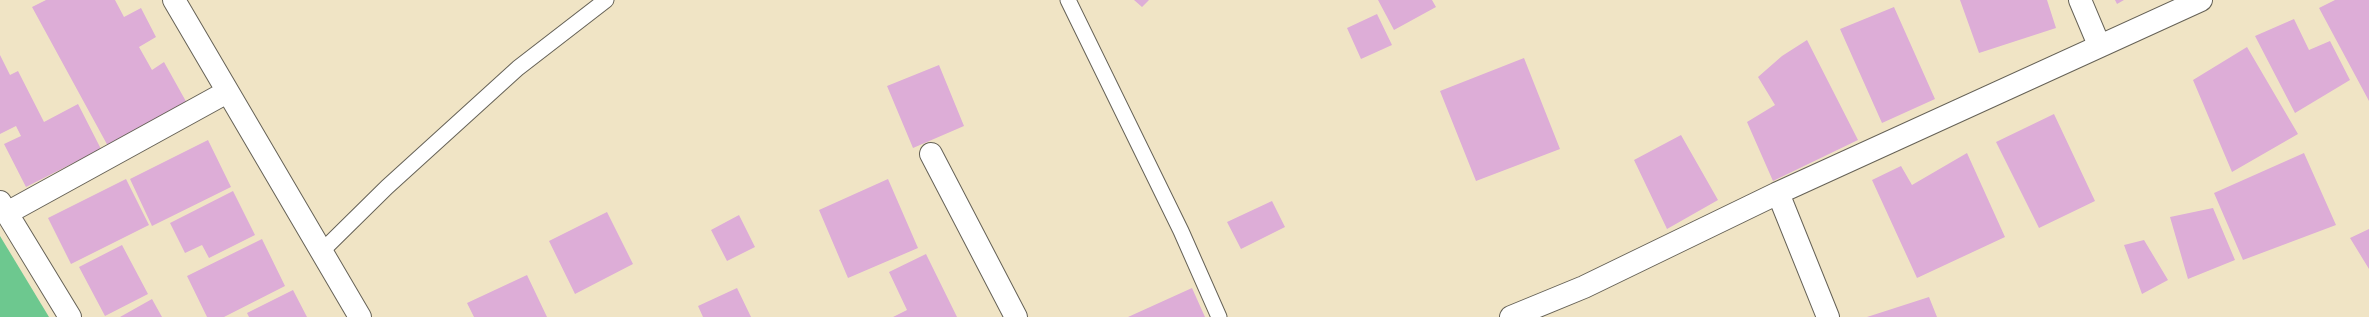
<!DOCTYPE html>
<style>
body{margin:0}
canvas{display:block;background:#f0e4c5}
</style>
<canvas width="2369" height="317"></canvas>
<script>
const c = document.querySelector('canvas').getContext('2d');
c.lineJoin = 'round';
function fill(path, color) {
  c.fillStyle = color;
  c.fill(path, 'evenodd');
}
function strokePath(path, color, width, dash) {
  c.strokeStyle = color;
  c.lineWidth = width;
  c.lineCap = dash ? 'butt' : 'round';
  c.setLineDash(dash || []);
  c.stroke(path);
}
const green = new Path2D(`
 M0 236 49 317H0Z`);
const building = new Path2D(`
 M46 0H115L124 17 141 8 156 37 139 47 152 70 164 62 188 105 109 148 32 7Z
 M1134 0H1149L1142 7Z
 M1378 0H1432L1436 7 1394 30Z
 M1960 0H2047L2056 28 1979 53Z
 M2115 0H2124L2117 4Z
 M2335 0H2369V101L2319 8Z
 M1894 7 1935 99 1882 123 1840 29Z
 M1377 14 1392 45 1361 59 1347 28Z
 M2294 19 2309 50 2330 41 2350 80 2295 113 2255 36Z
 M1807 40 1858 140 1773 181 1747 122 1775 105 1758 77 1782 56Z
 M2247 47 2298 134 2232 172 2193 80Z
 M0 55 10 75 18 71 44 122 78 104 101 149 26 187 4 144 21 136 16 126 0 134Z
 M1524 58 1560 149 1476 181 1440 91Z
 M939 65 964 126 913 148 887 86Z
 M2054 114 2095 201 2039 228 1996 142Z
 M1681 135 1718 200 1667 229 1634 160Z
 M208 140 231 187 152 226 130 179Z
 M1967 153 2005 237 1917 278 1872 180 1901 166 1912 185Z
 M2304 153 2336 225 2243 260 2214 193Z
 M126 179 149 225 71 264 48 218Z
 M888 179 918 248 848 278 819 210Z
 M233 191 255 235 209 258 202 245 185 253 170 223Z
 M1272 201 1285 227 1241 249 1227 222Z
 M2213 208 2235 260 2188 279 2170 217Z
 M607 212 633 264 575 294 549 241Z
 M739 215 755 247 727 261 711 230Z
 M2369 229V269L2350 238Z
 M262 239 285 286 224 317H207L187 276Z
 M2144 240 2168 280 2142 294 2124 245Z
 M122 245 148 294 105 316 79 267Z
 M926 254 957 317H893L907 310 889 272Z
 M527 275 547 317H474L467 303Z
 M737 288 751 317H703L698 306Z
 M1192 288 1205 317H1128Z
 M293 290 307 317H249L247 313Z
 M1929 297 1937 317H1867Z
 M152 299 162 317H120Z`);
const lane = new Path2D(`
 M1068 0 1181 231 1219 317
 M321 252 387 187 518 68 606 0`);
const street = new Path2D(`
 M174 0 360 317
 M2080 0 2099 45
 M931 154 1016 317
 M1778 193 1828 317
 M0 202 70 317
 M7 213 227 92
 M1511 317 1584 287 1778 193 2201 0`);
fill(green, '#6dc88f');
fill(building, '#ddadd7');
strokePath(lane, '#666257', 17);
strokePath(street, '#666257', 24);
strokePath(lane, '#fff', 15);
strokePath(street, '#fff', 22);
</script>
